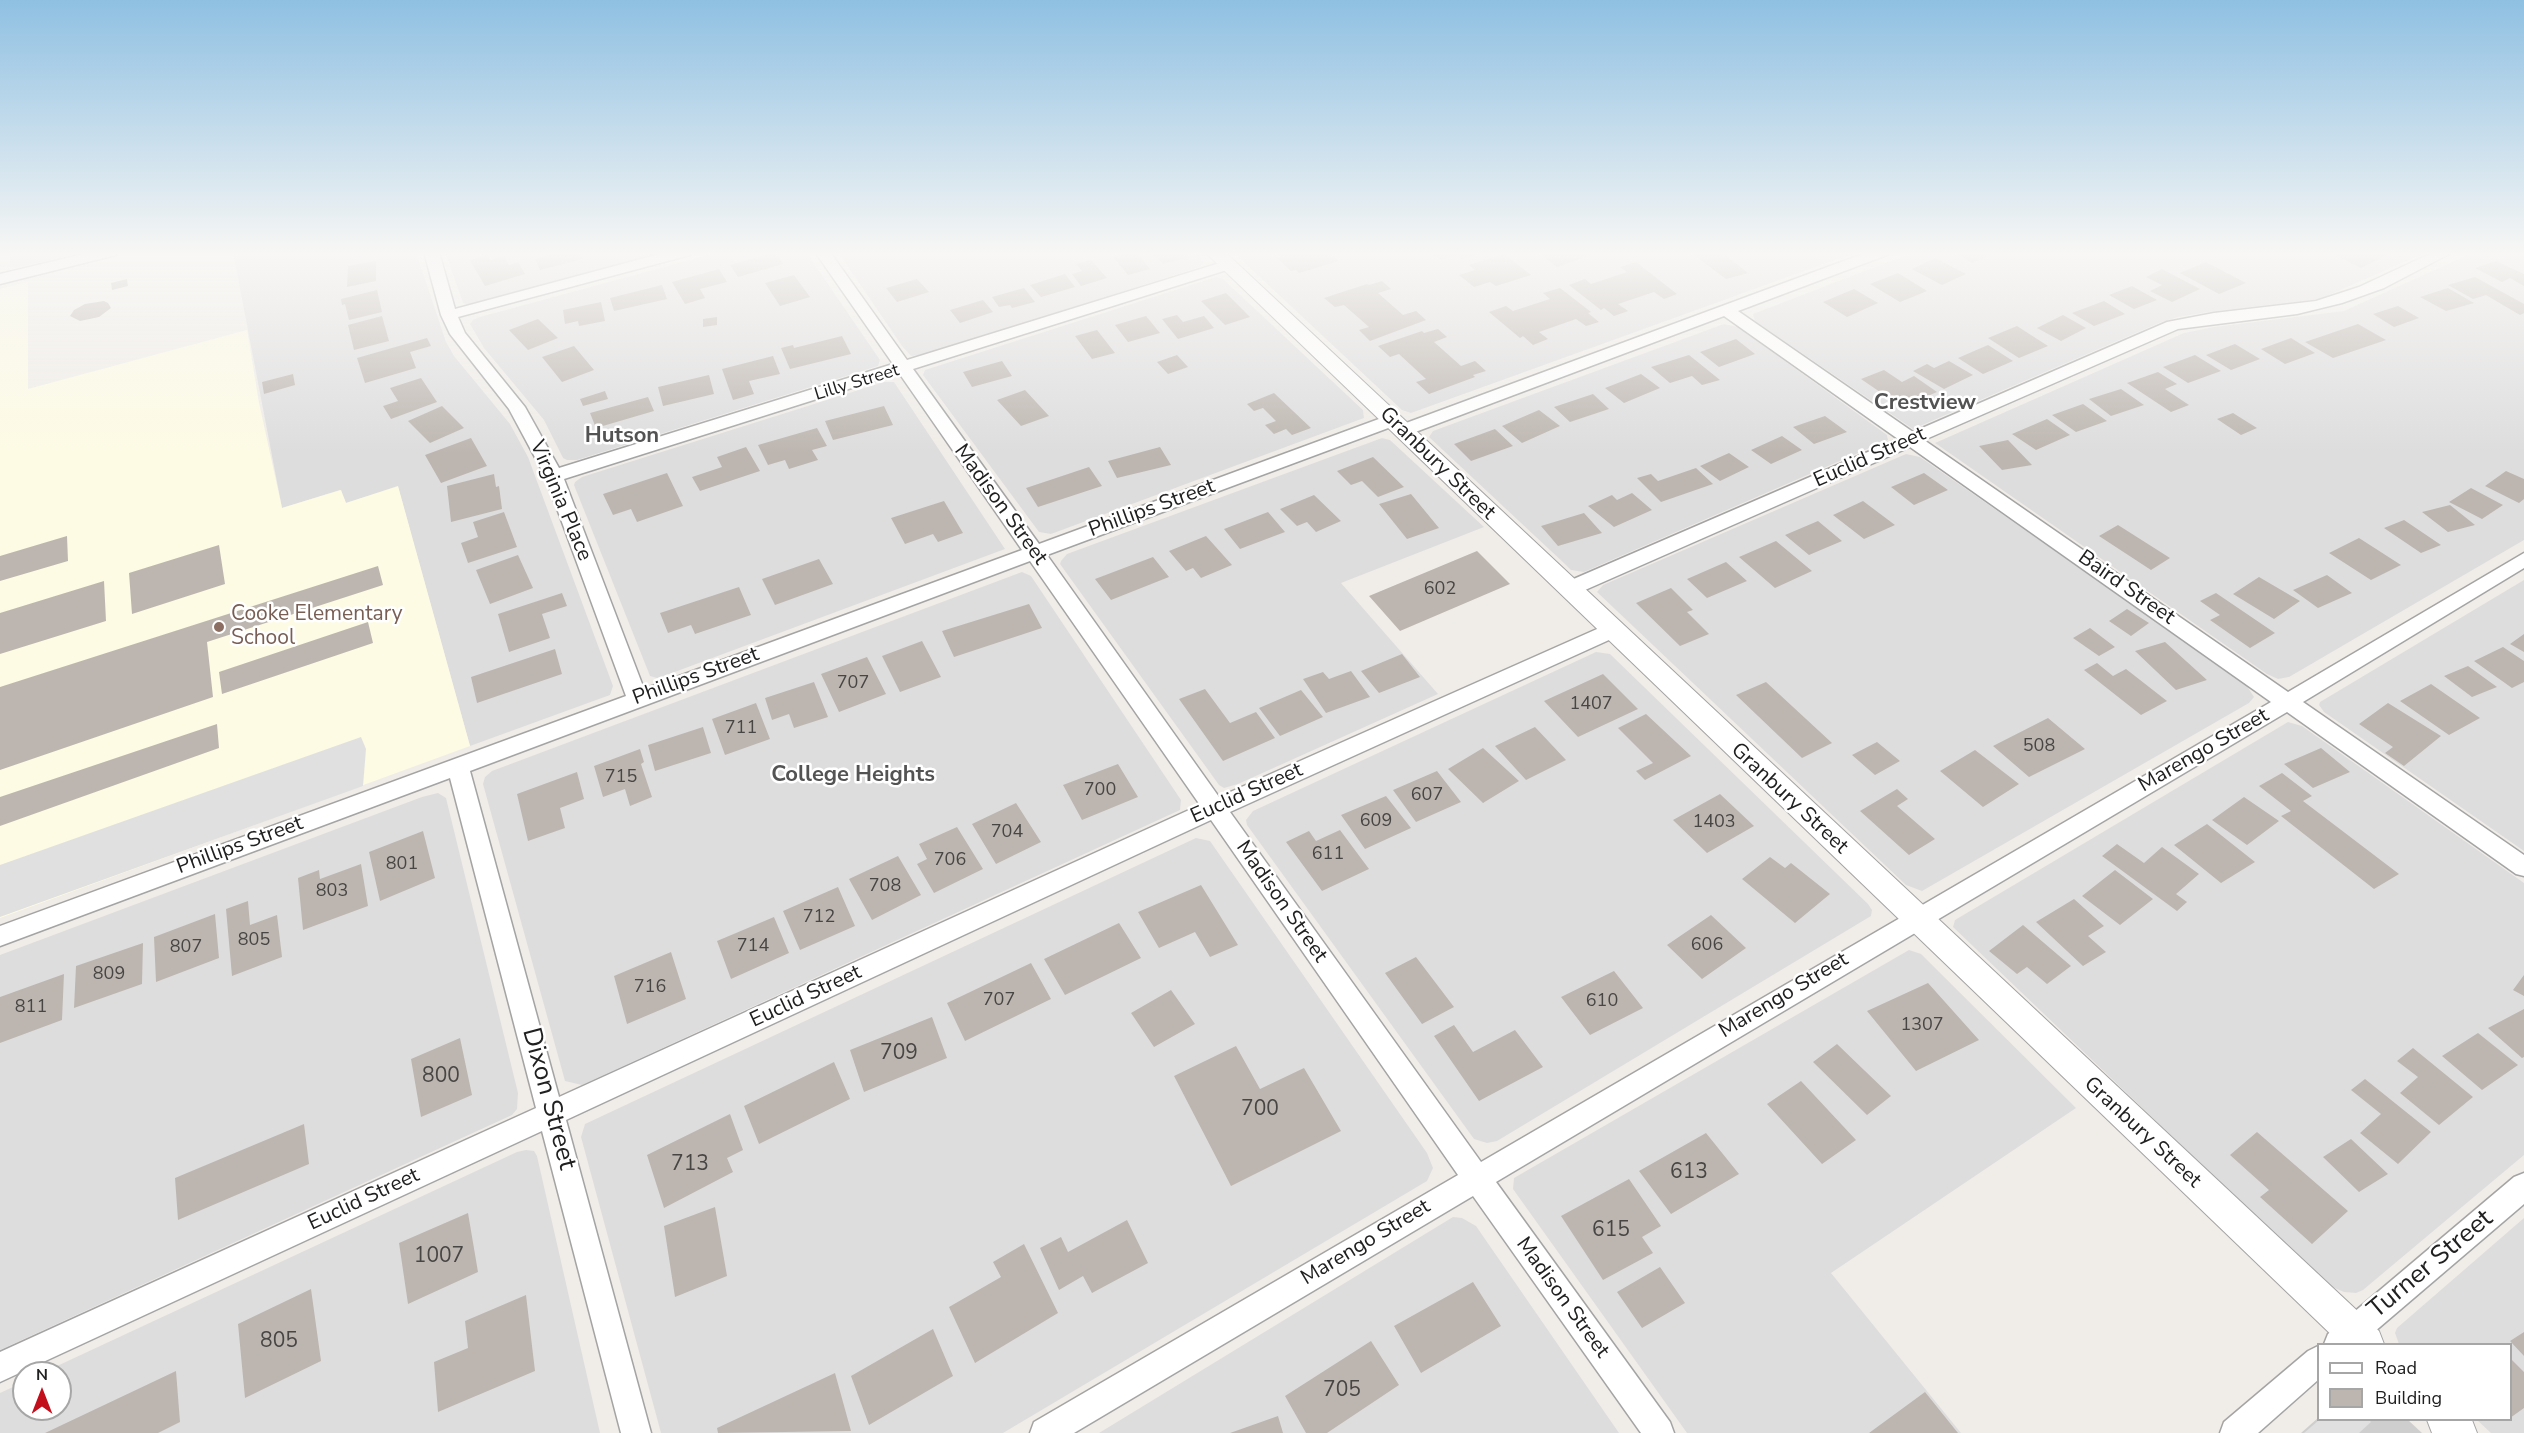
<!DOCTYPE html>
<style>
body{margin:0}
#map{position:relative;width:2524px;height:1433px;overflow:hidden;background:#f0ede8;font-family:"Nunito Sans",sans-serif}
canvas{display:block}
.legend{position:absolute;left:2317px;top:1343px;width:195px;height:78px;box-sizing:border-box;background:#fff;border:2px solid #a6a6a6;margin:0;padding:8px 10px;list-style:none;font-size:18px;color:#202020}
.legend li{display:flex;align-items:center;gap:12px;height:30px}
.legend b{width:30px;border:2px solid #a6a6a6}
.north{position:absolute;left:12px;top:1361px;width:60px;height:60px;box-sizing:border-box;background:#fff;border:2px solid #a6a6a6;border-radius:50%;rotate:0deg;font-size:16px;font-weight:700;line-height:24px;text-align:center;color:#202020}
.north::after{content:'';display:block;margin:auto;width:21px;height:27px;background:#c30e1b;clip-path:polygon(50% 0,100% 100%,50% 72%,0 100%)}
</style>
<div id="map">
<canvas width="2524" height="1433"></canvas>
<ul class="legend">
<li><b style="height:8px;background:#fff"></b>Road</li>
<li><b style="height:16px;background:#bdb6b0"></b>Building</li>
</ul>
<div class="north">N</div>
</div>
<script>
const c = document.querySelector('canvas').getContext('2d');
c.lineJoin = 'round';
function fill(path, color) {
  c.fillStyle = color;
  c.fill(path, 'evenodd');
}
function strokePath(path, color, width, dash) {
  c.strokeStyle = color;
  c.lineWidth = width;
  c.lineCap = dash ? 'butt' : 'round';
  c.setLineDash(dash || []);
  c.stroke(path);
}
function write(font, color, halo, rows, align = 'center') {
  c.font = font + ' "Nunito Sans",sans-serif';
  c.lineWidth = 5;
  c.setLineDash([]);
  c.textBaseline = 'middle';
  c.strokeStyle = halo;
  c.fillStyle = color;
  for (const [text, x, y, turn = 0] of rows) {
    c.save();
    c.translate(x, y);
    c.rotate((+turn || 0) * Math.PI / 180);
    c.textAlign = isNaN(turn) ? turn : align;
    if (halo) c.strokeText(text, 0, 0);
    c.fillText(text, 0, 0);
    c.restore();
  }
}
const residential = new Path2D(`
 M10 252H86L15 268 10 267Z
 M233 252H416L446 342 454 356 510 424 528 457 613 686 610 695 470 746 398 487 346 503 340 490 282 508Z
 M445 252H669L469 305 463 303Z
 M719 252H806L880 360 878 366 577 460H567L563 458 544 420 484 348 470 324 473 320 480 317Z
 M838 252H1195L1204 263 1200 267 926 354 911 356 902 346Z
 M1233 252H1857L1411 413 1402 410Z
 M1914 252H2427L2320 299 2208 312 2178 317 2159 323 1913 429 1755 321 1753 314Z
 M2474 252H2524V540L2289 677 2278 679 2267 674 1935 443 2184 333 2214 327 2344 311Z
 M1216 277 1223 279 1363 410 1364 418 1051 534 1039 532 923 375 925 370Z
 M1724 324 1738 327 1887 435 1888 440 1584 572 1571 570 1566 565 1429 437 1433 431Z
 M884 382H894L1005 549 664 676 657 678 650 676 574 485 575 482 582 477Z
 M1382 438 1390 440 1484 527 1341 583 1438 694 1238 784 1224 788 1219 785 1060 564 1061 561 1067 554Z
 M1906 454 1920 457 2245 683 2254 697 2249 703 1922 891 1906 885 1597 592 1603 585Z
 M1022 572 1031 576 1181 800 1180 810 582 1085 565 1081 483 784 485 777 492 771Z
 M2524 580V851L2324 712 2319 705 2320 702Z
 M1596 652 1610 654 1868 904 1872 910 1871 916 1497 1141 1487 1143 1474 1139 1247 825 1246 820 1253 811Z
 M2288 722 2302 726 2524 883V1155L2363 1290 2356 1293 2344 1292 2330 1286 2316 1274 1953 927 1955 920Z
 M438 793 446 798 518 1093 517 1109 512 1115 0 1350V955L422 797Z
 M1196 838 1210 841 1427 1153 1433 1168 1427 1181 1003 1433H661L581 1137 585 1124Z
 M1909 950 1921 954 2076 1108 1831 1273 1961 1433H1687L1513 1189 1514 1178Z
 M526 1150 534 1151 537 1156 600 1433H0V1393L24 1382V1409H60V1373H42L517 1152Z
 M1453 1217 1462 1218 1476 1226 1619 1433H1099Z
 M2524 1218V1433H2491L2477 1420H2510V1344H2399L2395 1333 2397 1328Z`);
const education = new Path2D(`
 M28 282V389L247 330 259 403 282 508 341 490 346 503 398 486 470 746 0 918V289Z`);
const religious = new Path2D(`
 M2318 1418 2408 1420 2422 1433H2301Z`);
const parking = new Path2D(`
 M361 737 366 749 363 786 0 917V865Z
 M2319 1420H2369L2371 1422 2359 1433H2304Z`);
const building = new Path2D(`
 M560 252H579L583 259 540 270 535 259Z
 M775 252 783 264 738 277 730 265Z
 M1130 252H1136L1150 269 1128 275 1113 257Z
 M1152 252H1184L1189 257 1163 264Z
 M1278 252H1329L1339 261 1299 273 1296 270 1291 271 1276 257 1280 255Z
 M1431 252H1483V253L1462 259 1457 255 1441 260Z
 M1538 252H1587L1591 255 1557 267Z
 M1690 252H1721L1748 273 1726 279Z
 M1954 252H1998L1972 263Z
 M2340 252H2380L2387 255 2361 268 2335 255Z
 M1504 254 1531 275 1496 286 1490 282 1474 287 1459 275 1475 270 1469 265Z
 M487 255 490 260 504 256 509 265 518 262 525 274 485 286 470 260Z
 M1935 258 1966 274 1942 285 1912 269Z
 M1091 260 1107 278 1081 286 1072 274 1082 271 1076 264Z
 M376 261V281L347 287 348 266Z
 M2496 261 2524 274V286L2510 278 2502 282 2475 268Z
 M1636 262 1677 294 1664 299 1654 292 1618 304 1628 311 1614 316 1604 308 1601 310 1569 285 1585 279 1591 284 1627 272 1620 267Z
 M2206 262 2246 283 2219 294 2180 273Z
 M719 269 727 282 700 289 705 298 685 304 672 282Z
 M2162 269 2200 289 2172 302 2150 291 2162 285 2146 277Z
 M1898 273 1927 291 1900 302 1870 284Z
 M1065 274 1075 287 1041 297 1030 285Z
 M794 275 810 297 780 306 765 283Z
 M2475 277 2524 304V313L2520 315 2486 295 2473 299 2448 285Z
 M127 279 128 286 112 290 111 283Z
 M917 279 929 292 897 302 886 288Z
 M1382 281 1391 289 1378 293 1403 315 1416 311 1426 320 1370 341 1359 330 1369 327 1344 305 1335 307 1324 298 1367 284 1369 285Z
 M662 285 667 299 614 311 610 298Z
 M2132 286 2157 300 2134 309 2109 295Z
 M1024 288 1035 302 1012 308 1010 305 999 307 992 297Z
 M1560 288 1591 312 1588 313 1599 322 1586 326 1576 319 1539 332 1548 339 1533 345 1523 336 1520 338 1489 312 1506 306 1513 311 1550 299 1543 293Z
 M2448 288 2474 303 2446 311 2420 297Z
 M1854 289 1878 303 1847 317 1823 302Z
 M377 290 382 312 349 320 345 304 342 305 341 299Z
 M1226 293 1250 317 1225 325 1201 301Z
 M983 300 993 312 960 323 950 310Z
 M104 301 108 303 111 308 99 317 80 321 70 316 74 310 85 304Z
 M2104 301 2125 314 2094 326 2072 313Z
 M601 302 605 321 579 326 578 321 565 324 563 310Z
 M2398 306 2419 318 2394 327 2373 314Z
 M1177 315 1183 322 1204 316 1214 328 1178 339 1162 319Z
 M2063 315 2086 328 2061 341 2037 328Z
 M382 316 389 341 354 350 348 325Z
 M1146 316 1160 333 1128 342 1115 325Z
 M717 317V325L703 327V319Z
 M538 319 558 338 528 350 509 330Z
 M2358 324 2386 340 2333 358 2305 342Z
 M2017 326 2048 346 2019 358 1988 338Z
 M1438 329 1447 337 1434 342 1461 366 1475 361 1486 371 1473 375 1475 377 1429 394 1416 382 1426 379 1399 354 1390 357 1378 346 1422 331 1424 333Z
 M1097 330 1115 353 1092 359 1075 336Z
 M842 336 851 354 790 369 781 348 793 345 794 348Z
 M427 338 431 346 410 352 416 368 365 383 357 358Z
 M2291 338 2315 353 2285 364 2261 349Z
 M1736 339 1755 354 1719 367 1700 352Z
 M2235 344 2260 359 2231 370 2206 355Z
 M1988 345 2013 361 1983 374 1958 358Z
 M574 346 594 370 562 382 542 357Z
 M1177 355 1188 367 1168 374 1157 362Z
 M1689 355 1720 380 1702 385 1692 376 1670 383 1651 367Z
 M2195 355 2221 371 2188 383 2163 367Z
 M773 356 780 374 749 381 754 394 733 400 722 369Z
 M1002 361 1012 376 972 387 963 372Z
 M1949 361 1973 375 1944 389 1913 371 1927 364 1934 368Z
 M1884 370 1902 382 1914 376 1937 392 1902 407 1861 379Z
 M2158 372 2177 384 2165 389 2189 405 2171 412 2127 383Z
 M293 374 295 385 264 394 262 382Z
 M1641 374 1660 388 1624 403 1605 388Z
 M709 375 714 394 663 406 658 387Z
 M421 378 437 402 391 419 383 406 398 401 390 388Z
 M2121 389 2144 405 2111 416 2089 399Z
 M1025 390 1049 416 1021 426 997 400Z
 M605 391 608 399 583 406 580 399Z
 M1274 393 1311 428 1292 435 1286 429 1274 434 1265 425 1276 421 1263 408 1254 411 1247 404Z
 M1593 394 1609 409 1570 422 1554 407Z
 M648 397 654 411 596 428 590 413Z
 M2083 404 2107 421 2076 432 2052 415Z
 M442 406 464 428 430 443 408 421Z
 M884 406 893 425 833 440 825 421Z
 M1539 410 1560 426 1522 443 1502 426Z
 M2233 413 2257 428 2241 435 2217 419Z
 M1825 416 1847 432 1814 444 1793 427Z
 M2047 419 2070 435 2036 450 2012 434Z
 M817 428 827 446 812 450 818 460 789 469 785 460 768 465 758 445Z
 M1495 429 1513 446 1471 461 1454 444Z
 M1782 436 1802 450 1771 464 1751 450Z
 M471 438 487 466 441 483 425 455Z
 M2008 440 2032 465 2002 470 1979 446Z
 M746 447 760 471 700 491 692 477 722 467 717 457Z
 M1160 447 1171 465 1117 478 1108 461Z
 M1729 453 1749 467 1720 481 1700 466Z
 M1373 457 1404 487 1378 497 1362 481 1351 485 1337 471Z
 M1089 467 1102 486 1038 507 1026 488Z
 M1696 468 1713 484 1661 502 1637 478 1651 474 1658 481Z
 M2506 471 2524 479V499L2519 503 2485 486Z
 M667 473 683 506 637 522 631 509 613 515 603 494Z
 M1924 473 1948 490 1914 505 1891 487Z
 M494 474 496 487 499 486 502 509 451 522 447 486Z
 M2471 488 2503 505 2482 519 2449 502Z
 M1632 493 1652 510 1614 527 1588 506 1612 495 1617 500Z
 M1411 494 1439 528 1407 539 1379 504Z
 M1314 495 1341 521 1316 532 1307 522 1297 526 1280 509Z
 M944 501 963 533 938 542 933 534 905 544 891 518Z
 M1863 501 1895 525 1864 539 1833 515Z
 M2450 505 2475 525 2448 532 2422 512Z
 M504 512 517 547 468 563 461 543 478 537 473 522Z
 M1268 512 1285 532 1240 549 1224 529Z
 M1584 513 1602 533 1558 546 1541 526Z
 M2404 520 2441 545 2421 553 2384 528Z
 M1818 521 1842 541 1809 555 1785 535Z
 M2118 525 2170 558 2151 570 2099 536Z
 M67 536 68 561 0 581V556Z
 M1206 536 1232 565 1201 578 1193 568 1186 571 1169 551Z
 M2359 538 2401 565 2371 580 2329 553Z
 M1776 541 1812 571 1775 588 1739 557Z
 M219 545 225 584 132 614 129 573Z
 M1477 551 1510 584 1400 631 1369 596Z
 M518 555 533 588 490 604 476 570Z
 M1153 557 1169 577 1111 600 1095 579Z
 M819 559 833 584 775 605 762 579Z
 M1726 562 1747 581 1707 598 1687 579Z
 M378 566 383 585 207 642 213 697 0 770V687Z
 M2327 575 2352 593 2318 608 2293 590Z
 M2259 577 2300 601 2274 619 2233 594Z
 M104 581 106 621 0 654V613Z
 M739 587 751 615 695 634 691 625 668 633 660 613Z
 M1671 588 1693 610 1687 612 1709 634 1680 646 1636 603Z
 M562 593 567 606 542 614 550 638 509 652 498 614Z
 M2216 593 2275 633 2250 648 2210 620 2220 615 2200 601Z
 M1029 604 1042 628 954 657 942 631Z
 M2127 609 2149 623 2131 636 2109 621Z
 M368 622 373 643 222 694 219 672Z
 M2090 628 2115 647 2099 656 2073 638Z
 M2524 634V652L2510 644Z
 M922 641 941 677 900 692 882 656Z
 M2165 642 2207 680 2176 690 2135 651Z
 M2503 647 2524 661V682L2512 688 2474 661Z
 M555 649 562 674 477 703 471 677Z
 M1402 654 1420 677 1379 693 1361 671Z
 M867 657 886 694 839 712 821 674Z
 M2097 663 2113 676 2126 669 2167 701 2141 715 2084 670Z
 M2468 666 2497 687 2472 697 2444 676Z
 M1351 671 1370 697 1326 713 1303 679 1323 672 1329 679Z
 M1603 674 1638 709 1578 737 1544 701Z
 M814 682 828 717 794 728 789 714 772 720 765 698Z
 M1766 682 1832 743 1802 758 1736 695Z
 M2431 684 2480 718 2449 735 2400 701Z
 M1205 689 1230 723 1256 712 1275 738 1223 761 1179 699Z
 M1301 690 1323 717 1280 736 1259 708Z
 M756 703 770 739 725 755 712 719Z
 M2388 703 2441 736 2404 766 2385 753 2393 747 2359 724Z
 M1646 714 1691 756 1645 780 1636 771 1653 763 1618 728Z
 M2048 718 2085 749 2029 777 1993 746Z
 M217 724 219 748 0 826V797Z
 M703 727 711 753 655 771 648 745Z
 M1535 727 1566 760 1526 780 1495 746Z
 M1877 742 1900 761 1875 775 1852 755Z
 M1483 748 1519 781 1483 803 1448 769Z
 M2321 748 2350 772 2313 788 2284 764Z
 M640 749 644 762 641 764 652 797 630 806 625 789 603 797 594 766Z
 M1975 750 2019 784 1983 807 1940 771Z
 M1118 764 1138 797 1082 820 1063 785Z
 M1437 771 1461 802 1416 822 1393 790Z
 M577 772 584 799 560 808 565 828 528 841 517 794Z
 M2282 773 2312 796 2303 801 2399 874 2374 889 2281 816 2291 811 2259 786Z
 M1897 789 1908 799 1897 806 1935 839 1909 855 1860 811Z
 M1720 794 1754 826 1707 853 1673 820Z
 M1386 796 1411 828 1365 849 1341 815Z
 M2244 797 2279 821 2247 845 2212 820Z
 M1016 803 1041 842 996 864 972 824Z
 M2207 824 2255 862 2221 883 2174 845Z
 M957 827 983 869 934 893 917 864 927 859 919 844Z
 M1340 830 1369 869 1322 891 1286 842 1309 831 1316 841Z
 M423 831 435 878 380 901 369 852Z
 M2117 844 2144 863 2162 847 2199 874 2176 894 2187 902 2177 911 2102 856Z
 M898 856 921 895 872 920 849 879Z
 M1770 857 1785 868 1791 863 1830 894 1795 923 1742 879Z
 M361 864 368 906 303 930 298 878 319 870 320 879Z
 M2115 870 2153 899 2120 925 2082 896Z
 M1201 885 1238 945 1210 957 1195 932 1159 948 1138 912Z
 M838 887 855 926 800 950 783 911Z
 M2074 899 2104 926 2088 936 2106 952 2083 966 2036 922Z
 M248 901 250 925 277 915 282 957 232 976 226 909Z
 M215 914 219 958 156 982 154 937Z
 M1711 915 1746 948 1702 979 1667 945Z
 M774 917 789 953 731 979 717 941Z
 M1119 923 1141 958 1065 995 1044 959Z
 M2023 925 2071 966 2047 984 2027 967 2017 974 1989 951Z
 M143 943 142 984 74 1008 76 966Z
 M671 952 686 999 627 1024 614 976Z
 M1416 957 1454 1007 1422 1024 1385 973Z
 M1031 963 1051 999 965 1041 947 1003Z
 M1614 971 1643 1008 1590 1035 1561 997Z
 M64 974 62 1020 0 1043V997Z
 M2524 975V996L2513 990Z
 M1928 983 1979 1040 1916 1071 1867 1011Z
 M1171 990 1195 1024 1154 1047 1131 1013Z
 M2524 1009V1057L2522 1058 2488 1028Z
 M932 1017 947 1058 864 1092 850 1050Z
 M1454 1025 1473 1052 1515 1030 1543 1067 1479 1101 1434 1036Z
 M2478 1033 2518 1065 2482 1090 2442 1056Z
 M460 1038 472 1095 421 1117 411 1059Z
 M1837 1044 1891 1096 1867 1115 1813 1062Z
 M1236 1046 1260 1089 1304 1068 1341 1131 1231 1186 1174 1076Z
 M2413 1048 2473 1097 2439 1125 2400 1093 2418 1077 2397 1061Z
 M834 1062 850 1099 759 1144 744 1106Z
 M2365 1079 2431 1132 2398 1164 2360 1133 2381 1114 2351 1090Z
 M1801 1081 1856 1140 1822 1164 1767 1104Z
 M730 1114 743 1150 727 1158 733 1172 664 1208 647 1155Z
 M304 1124 309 1164 178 1220 175 1178Z
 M2257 1132 2348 1211 2312 1244 2260 1197 2269 1190 2230 1155Z
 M1706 1133 1739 1174 1671 1214 1639 1171Z
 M2351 1139 2388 1174 2359 1192 2323 1157Z
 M1629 1179 1661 1226 1642 1237 1653 1253 1603 1280 1561 1216Z
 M715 1207 727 1276 675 1297 664 1226Z
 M468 1213 478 1272 408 1304 399 1243Z
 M1127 1220 1148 1263 1092 1293 1083 1276 1059 1290 1040 1248 1061 1237 1068 1252Z
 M1024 1244 1058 1313 975 1363 949 1307 1001 1277 993 1262Z
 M1660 1267 1685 1303 1642 1328 1617 1292Z
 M1473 1282 1501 1326 1421 1373 1394 1326Z
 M311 1289 321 1361 245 1398 238 1324Z
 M526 1295 535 1371 438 1412 434 1362 468 1348 465 1321Z
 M933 1329 953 1376 869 1425 851 1376Z
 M2524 1332V1356L2510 1341Z
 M1371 1341 1399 1385 1327 1433H1306L1285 1396Z
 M2510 1358 2524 1372V1408L2510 1418Z
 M176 1371 180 1422 158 1433H45Z
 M835 1373 851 1431 718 1433 717 1428Z
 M1925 1392 1958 1433H1869Z
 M1278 1416 1283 1433H1230Z`);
const minor = new Path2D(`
 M92 252H118L116 255 0 284V274Z
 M424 252H439L455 309 667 252H692L690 255 458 317 465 333 525 407 559 468 893 364 815 252H830L907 360 1223 262H1233L1236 265 1233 268 913 369 1039 544 1387 416H1399L1402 420 1399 424 1047 555 1219 797 1606 625 1613 623 1620 625 1623 630 1620 635 1230 812 1481 1162 2271 702 1910 447 1576 594 1569 596 1562 594 1559 589 1562 584 1898 439 1724 316 1410 434H1398L1395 430 1398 426 1868 252H1889L1887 255 1738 311 1913 432 2167 322 2214 313 2316 301 2359 287 2434 252H2453L2384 288 2342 303 2297 314 2178 329 1924 440 2288 692 2524 553V568L2303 702 2524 855V876L2516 874 2287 712 1496 1182 1670 1422 1674 1433H1641L1473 1196 1074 1433H1030L1034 1422 1458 1175 1211 820 566 1120 651 1433H621L542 1131 0 1382V1352L536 1108 450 778 0 946V926L626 696 545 476 509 409 450 334 441 315ZM899 373 1022 550 644 689 564 479ZM1030 561 1200 805 559 1097 470 771Z
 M2524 1173V1204L2360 1344H2324L2328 1334 2514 1177Z
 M2318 1346V1380L2258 1433H2220L2224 1422 2308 1351Z`);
const tertiary = new Path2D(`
 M1205 252H1225L2379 1331 2384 1344H2341Z
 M2427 1420H2472L2477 1433H2432Z`);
const markers = [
 [219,627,6,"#8d6e63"]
];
const farStreetnames = [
 ["Lilly Street",857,383,-17]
];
const numberNames = [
 ["602",1440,590],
 ["707",853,684],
 ["1407",1591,705],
 ["711",741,729],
 ["508",2039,747],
 ["715",621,778],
 ["700",1100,791],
 ["607",1427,796],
 ["609",1376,822],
 ["1403",1714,823],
 ["704",1007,833],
 ["611",1328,855],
 ["706",950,861],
 ["801",402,865],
 ["708",885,887],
 ["803",332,892],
 ["712",819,918],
 ["805",254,941],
 ["606",1707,946],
 ["714",753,947],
 ["807",186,948],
 ["809",109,975],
 ["716",650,988],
 ["707",999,1001],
 ["610",1602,1002],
 ["811",31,1008],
 ["1307",1922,1026]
];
const streetNames = [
 ["Euclid Street",1870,458,-24],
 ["Granbury Street",1437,464,44],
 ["Virginia Place",560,501,67],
 ["Madison Street",1000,505,54],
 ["Phillips Street",1152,509,-20],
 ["Baird Street",2126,588,35],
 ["Phillips Street",696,677,-20],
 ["Marengo Street",2204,751,-30],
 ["Euclid Street",1247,794,-24],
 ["Granbury Street",1789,799,43],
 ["Phillips Street",240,846,-20],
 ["Madison Street",1281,902,55],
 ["Marengo Street",1784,996,-31],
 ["Euclid Street",806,997,-25],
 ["Granbury Street",2142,1133,43],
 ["Euclid Street",364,1200,-25],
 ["Marengo Street",1366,1243,-31],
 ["Madison Street",1562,1298,54]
];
const educationNames = [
 ["Cooke Elementary",231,615],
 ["School",231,639]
];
const nearNumbernames = [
 ["709",899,1054],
 ["800",441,1077],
 ["700",1260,1110],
 ["713",690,1165],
 ["613",1689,1173],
 ["615",1611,1231],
 ["1007",439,1257],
 ["805",279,1342],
 ["705",1342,1391]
];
const neighbourhoodNames = [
 ["Crestview",1925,404],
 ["Hutson",622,437],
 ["College Heights",853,776]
];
const nearStreetnames = [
 ["Dixon Street",548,1099,75],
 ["Turner Street",2431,1265,-40]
];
fill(residential, '#deddde');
fill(education, '#fdfbe4');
fill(religious, '#cecece');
fill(parking, '#e0e0e0');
fill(building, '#bdb6b0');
strokePath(minor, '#a4a4a4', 3);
strokePath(tertiary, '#a4a4a4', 2);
fill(minor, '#fff');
fill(tertiary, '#fff');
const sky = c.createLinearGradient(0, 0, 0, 453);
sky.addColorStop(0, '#8fc0e2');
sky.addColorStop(0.56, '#f8f7f5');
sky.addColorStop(1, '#f8f7f500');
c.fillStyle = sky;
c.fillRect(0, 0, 2524, 453);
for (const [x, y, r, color] of markers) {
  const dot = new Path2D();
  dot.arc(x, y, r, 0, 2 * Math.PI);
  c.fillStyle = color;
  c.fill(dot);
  strokePath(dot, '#fff', 2);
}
write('18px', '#202020', '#fff', farStreetnames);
write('18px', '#474644', null, numberNames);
write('21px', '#202020', '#fff', streetNames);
write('21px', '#785e54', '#fff', educationNames, 'left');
write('21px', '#474644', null, nearNumbernames);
write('bold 22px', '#535353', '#fff', neighbourhoodNames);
write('26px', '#202020', '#fff', nearStreetnames);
</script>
